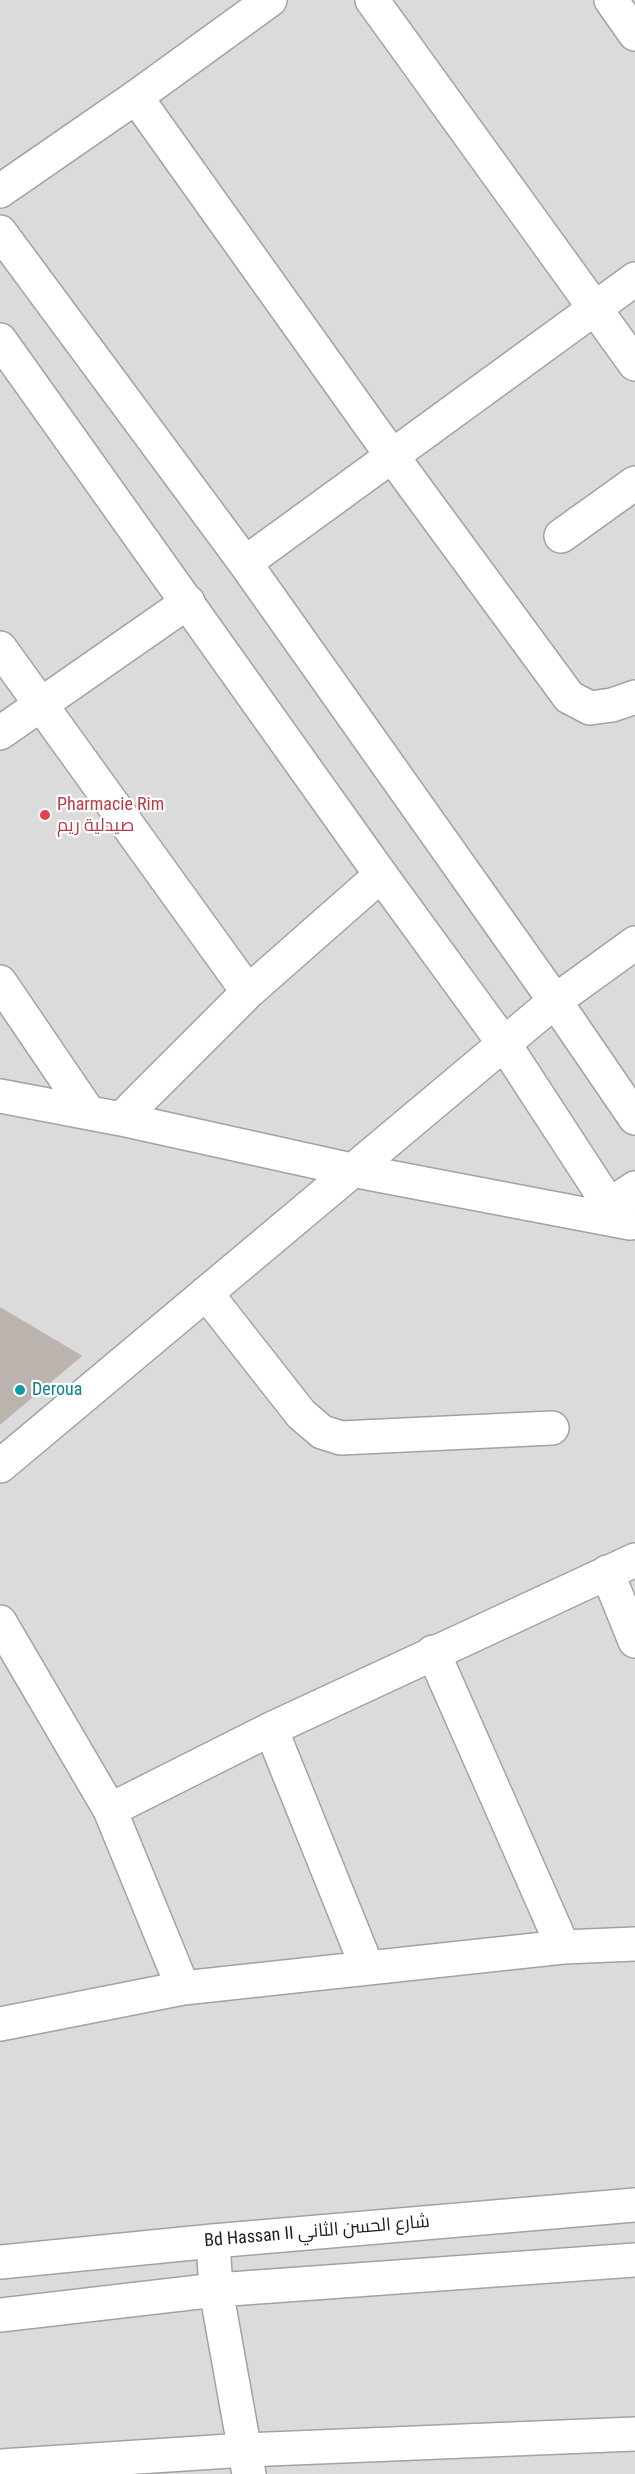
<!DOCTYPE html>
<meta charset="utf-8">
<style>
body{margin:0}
canvas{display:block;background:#eeece5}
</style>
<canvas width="635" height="2474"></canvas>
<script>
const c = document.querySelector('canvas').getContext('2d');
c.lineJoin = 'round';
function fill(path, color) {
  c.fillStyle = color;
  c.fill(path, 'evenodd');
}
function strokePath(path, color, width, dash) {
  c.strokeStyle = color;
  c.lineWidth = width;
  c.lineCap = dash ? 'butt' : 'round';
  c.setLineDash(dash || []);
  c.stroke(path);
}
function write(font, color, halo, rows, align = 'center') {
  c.font = font + ' "Roboto Condensed",Cairo,sans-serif';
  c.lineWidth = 4.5;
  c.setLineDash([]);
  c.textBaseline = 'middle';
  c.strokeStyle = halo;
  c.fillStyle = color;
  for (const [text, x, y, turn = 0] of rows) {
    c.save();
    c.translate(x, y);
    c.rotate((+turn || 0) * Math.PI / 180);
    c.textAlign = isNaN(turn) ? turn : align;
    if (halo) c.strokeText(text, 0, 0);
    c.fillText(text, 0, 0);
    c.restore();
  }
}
const residential = new Path2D(`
 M0 0H635V2474H0Z`);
const building = new Path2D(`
 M0 1308 81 1356 0 1424Z`);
const minor = new Path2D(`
 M372 0 635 364
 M611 0 635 34
 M136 97 392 456 569 697 590 708 612 705 635 697
 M0 191 136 97 270 0
 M0 232 245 563 555 1001 635 1118
 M0 340 381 875 505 1045 619 1220
 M561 536 635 483
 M245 563 635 279
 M0 648 248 992
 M0 733 188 602
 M0 982 89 1113
 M0 1096 121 1119 352 1170 630 1223
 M121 1119 248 992 381 875
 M610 1205 635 1188
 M206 1293 301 1414 322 1432 341 1438 552 1428
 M0 1466 555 1001 635 943
 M607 1572 635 1641
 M0 1622 110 1810 183 1988
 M433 1652 563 1947
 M271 1729 367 1967
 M110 1810 271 1729 635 1560
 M0 2024 183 1988 563 1947 635 1944
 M213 2241 216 2290 249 2474
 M0 2262 213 2241 635 2205
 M0 2315 216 2290 635 2260
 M0 2466 245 2450 635 2434`);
const markers = [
 [45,815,6,"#e0444e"],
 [20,1390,6,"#0f9aa8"]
];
const healthNames = [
 ["Pharmacie Rim",57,805],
 ["صيدلية ريم",57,826]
];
const cultureNames = [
 ["Deroua",32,1390]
];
const streetNames = [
 ["Bd Hassan II شارع الحسن الثاني",317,2232,-5]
];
fill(residential, '#dcdbdb');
fill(building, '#bbb4ae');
strokePath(building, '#bfb4a9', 1.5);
strokePath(minor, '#a2a2a2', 36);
strokePath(minor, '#fff', 33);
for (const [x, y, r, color] of markers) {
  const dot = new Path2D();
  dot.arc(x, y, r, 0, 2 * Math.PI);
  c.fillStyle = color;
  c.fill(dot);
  strokePath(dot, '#fff', 2);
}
write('18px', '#be3a42', '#fff', healthNames, 'left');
write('18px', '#0d838f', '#fff', cultureNames, 'left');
write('18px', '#1e1e1e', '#fff', streetNames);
</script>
